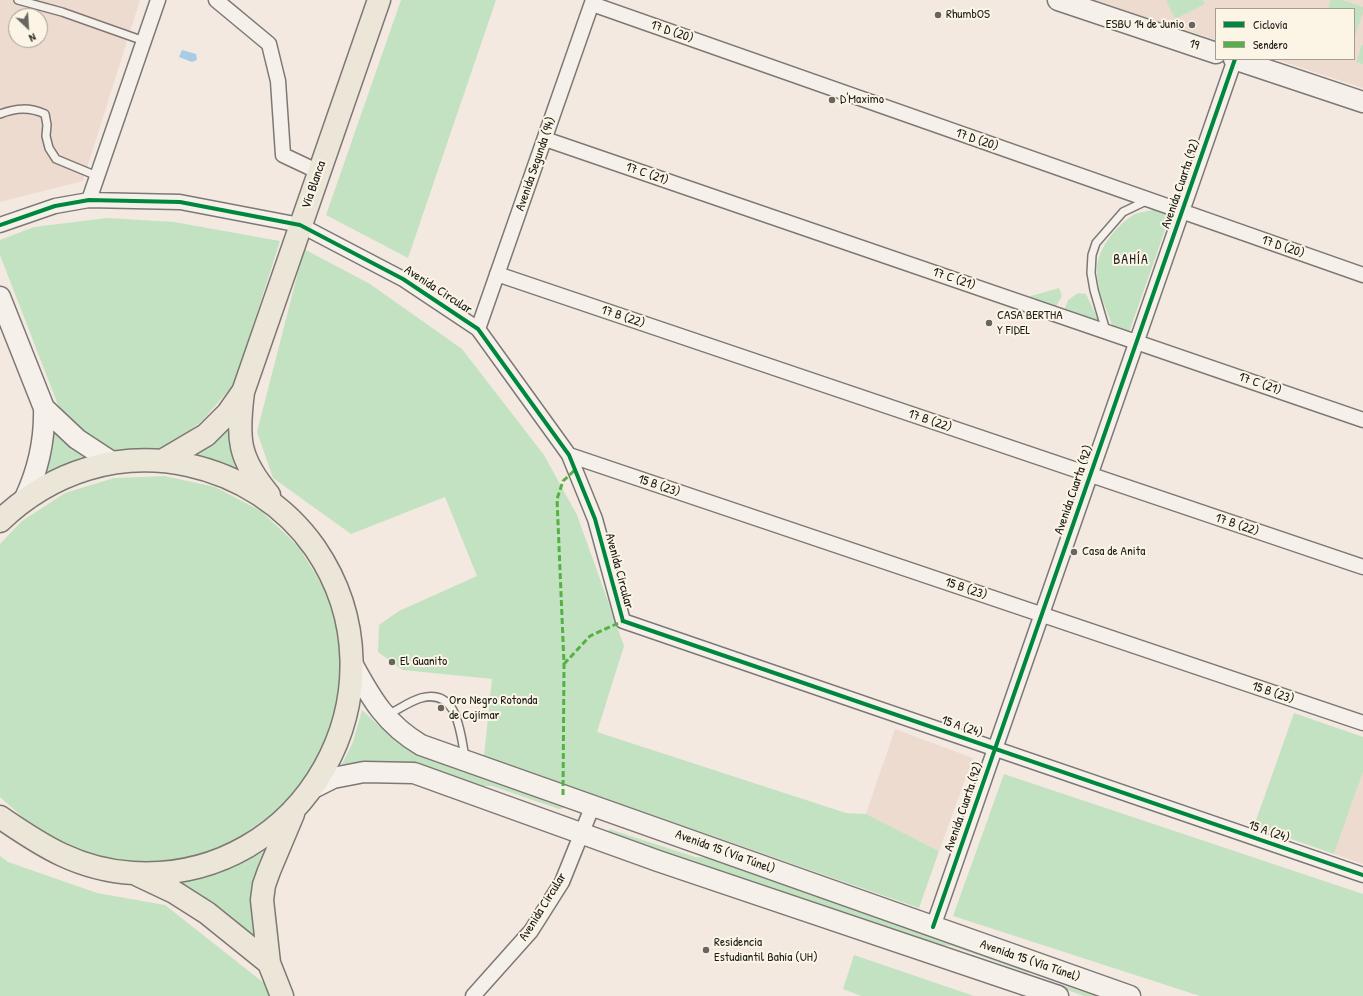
<!DOCTYPE html>
<meta charset="utf-8">
<style>
body{margin:0}
#map{position:relative;width:1363px;height:996px;overflow:hidden;background:#f3e9e1;font-family:"Patrick Hand",sans-serif}
canvas{display:block}
.legend{position:absolute;left:1215px;top:8px;width:140px;height:52px;box-sizing:border-box;background:#fcf5e5;border:1px solid #a29e95;margin:0;padding:5px 7px;list-style:none;font-size:12px;color:#1c1c1c}
.legend li{display:flex;align-items:center;gap:8px;height:20px}
.legend b{width:20px;border:1px solid #a29e95}
.north{position:absolute;left:8px;top:8px;width:40px;height:40px;box-sizing:border-box;background:#fcf5e5;border:1px solid #a29e95;border-radius:50%;rotate:155deg;font-size:11px;font-weight:700;line-height:16px;text-align:center;color:#1c1c1c}
.north::after{content:'';display:block;margin:auto;width:14px;height:18px;background:#676461;clip-path:polygon(50% 0,100% 100%,50% 72%,0 100%)}
</style>
<div id="map">
<canvas width="1363" height="996"></canvas>
<ul class="legend">
<li><b style="height:5px;background:#00873e"></b>Ciclovía</li>
<li><b style="height:5px;background:#55b145"></b>Sendero</li>
</ul>
<div class="north">N</div>
</div>
<script>
const c = document.querySelector('canvas').getContext('2d');
c.lineJoin = 'round';
function fill(path, color) {
  c.fillStyle = color;
  c.fill(path, 'evenodd');
}
function strokePath(path, color, width, dash) {
  c.strokeStyle = color;
  c.lineWidth = width;
  c.lineCap = dash ? 'butt' : 'round';
  c.setLineDash(dash || []);
  c.stroke(path);
}
function write(font, color, halo, rows, align = 'center') {
  c.font = font + ' "Patrick Hand",sans-serif';
  c.lineWidth = 4;
  c.setLineDash([]);
  c.textBaseline = 'middle';
  c.strokeStyle = halo;
  c.fillStyle = color;
  for (const [text, x, y, turn = 0] of rows) {
    c.save();
    c.translate(x, y);
    c.rotate((+turn || 0) * Math.PI / 180);
    c.textAlign = isNaN(turn) ? turn : align;
    if (halo) c.strokeText(text, 0, 0);
    c.fillText(text, 0, 0);
    c.restore();
  }
}
const built = new Path2D(`
 M0 0H140L83 181 0 202ZM16 16H40V40H16Z
 M1092 0H1363V88L1275 59H1354V9H1216V40Z
 M895 729 973 758 939 851 866 814Z
 M1363 772V864L1334 854Z`);
const green = new Path2D(`
 M401 0H496L408 258 326 215Z
 M1166 0H1203L1205 4 1175 19Z
 M1331 0H1342L1363 7V13L1354 38V9H1328Z
 M1362 45H1363V64L1356 62Z
 M1153 210 1170 216 1128 335 1114 330C1108 313 1098 293 1097 274 1095 251 1116 225 1135 214 1140 212 1148 211 1153 210Z
 M107 218 174 222 280 241 234 384 202 421 165 449 112 450 63 418 0 255V240L34 227Z
 M304 249 370 284 462 349 544 455 577 515 624 646 597 732 846 813 866 814 939 851 919 908 484 756 492 679 403 670 378 652 379 625 399 611 477 576 445 497 351 534 273 478 257 432Z
 M1059 288 1062 296 1055 308 1024 298Z
 M1078 293 1086 294 1101 326 1064 311 1068 300Z
 M230 424 240 471 191 454Z
 M54 432 87 455 47 472V470L43 471Z
 M165 476 215 487 261 511 298 546 325 590 339 637 341 688 329 737 305 781 271 818 229 845 180 860 130 863 80 852 36 829 0 797V544L22 521 65 493 114 478Z
 M362 710 390 736 419 753 568 807 559 809 492 786H478L341 766 353 742Z
 M1294 713 1363 737V772L1334 854 1254 826Z
 M1004 774 1363 894V996H1200L953 916Z
 M609 829 695 857 712 858 1030 970 1028 973 952 946 928 944 608 834Z
 M275 845 253 898 252 917 256 941 171 883C209 877 242 865 275 845Z
 M0 856 8 862 97 893 165 905 264 983 270 996H0Z
 M854 955 974 996H861L843 989Z
 M1059 984 1096 996H1084L1059 987Z`);
const water = new Path2D(`
 M182 50 196 54 197 60 192 62 179 57Z`);
const lane = new Path2D(`
 M18 0 62 12 144 41
 M0 114C16 108 29 107 45 114L47 125 46 136 49 148 56 159 97 176
 M1106 331 1094 290 1091 273 1092 255 1096 243 1123 212 1148 200
 M387 715C398 710 410 701 421 698 458 688 460 732 465 757`);
const street = new Path2D(`
 M216 0 269 44 278 81 283 155 319 172
 M592 4 1363 275
 M545 139 1363 420
 M89 200 158 0
 M0 225 55 206 89 200 180 202 300 225 403 279 478 329 569 455 595 519 623 621 1363 875
 M497 274 1363 567
 M478 329 593 0
 M569 455 1363 723
 M933 927 1235 59
 M473 996 531 931 562 882 593 805`);
const secondary = new Path2D(`
 M1058 0 1216 53
 M1234 59 1363 102
 M0 297 44 408 77 439 112 462
 M25 498C39 468 45 440 44 408
 M353 665C372 700 386 724 421 745L1130 996
 M313 788 333 778 364 772 414 773 658 861 1058 996`);
const primary = new Path2D(`
 M162 461 206 435 228 413 242 393
 M269 495C238 458 237 439 243 392L379 0
 M0 521C51 472 118 450 188 465 239 476 285 505 315 548 412 690 304 883 133 873 79 870 42 846 0 817
 M138 875 174 892 207 913 269 963
 M282 996 269 963 262 900 264 885 269 871 293 814`);
const quiet = new Path2D(`
 M564 664 590 636 623 621
 M563 795 564 664 557 499 563 481 575 470`);
const cycleway = new Path2D(`
 M0 225 55 206 89 200 180 202 300 225 403 279 478 329 569 455 595 519 623 621 1363 875
 M933 927 1235 59`);
const markers = [
 [938,15,4,"#676461"],
 [1192,25,4,"#676461"],
 [832,100,4,"#676461"],
 [989,323,4,"#676461"],
 [1074,552,4,"#676461"],
 [392,662,4,"#676461"],
 [441,708,4,"#676461"],
 [706,950,4,"#676461"]
];
const poiNames = [
 ["RhumbOS",946,15],
 ["ESBU 14 de Junio",1184,25,"right"],
 ["D'Maximo",840,100],
 ["CASA BERTHA",997,316],
 ["Y FIDEL",997,331],
 ["Casa de Anita",1082,552],
 ["El Guanito",400,662],
 ["Oro Negro Rotonda",449,701],
 ["de Cojímar",449,716],
 ["Residencia",714,943],
 ["Estudiantil Bahía (UH)",714,958]
];
const streetNames = [
 ["17 D (20)",672,32,19],
 ["19",1194,45,18],
 ["17 D (20)",977,140,19],
 ["Avenida Segunda (94)",536,164,-71],
 ["17 C (21)",647,174,19],
 ["Avenida Cuarta (92)",1181,184,-71],
 ["Vía Blanca",314,185,-71],
 ["17 D (20)",1283,247,19],
 ["17 C (21)",954,279,19],
 ["Avenida Circular",438,290,33],
 ["17 B (22)",623,317,19],
 ["17 C (21)",1260,384,19],
 ["17 B (22)",930,421,19],
 ["15 B (23)",659,486,19],
 ["Avenida Cuarta (92)",1074,490,-71],
 ["17 B (22)",1237,525,19],
 ["Avenida Circular",619,571,75],
 ["15 B (23)",966,589,19],
 ["15 B (23)",1273,693,19],
 ["15 A (24)",962,727,19],
 ["Avenida Cuarta (92)",964,807,-71],
 ["15 A (24)",1269,832,19],
 ["Avenida 15 (Vía Túnel)",725,852,20],
 ["Avenida Circular",543,907,-58],
 ["Avenida 15 (Vía Túnel)",1030,961,19]
];
const neighbourhoodNames = [
 ["BAHÍA",1131,260]
];
fill(built, '#eddbd0');
fill(green, '#c3e2c1');
fill(water, '#a7cce4');
strokePath(lane, '#7d7875', 10);
strokePath(street, '#7d7875', 17);
strokePath(secondary, '#7d7875', 23);
strokePath(primary, '#7d7875', 25);
strokePath(lane, '#f5f1ea', 7);
strokePath(street, '#f5f1ea', 14);
strokePath(secondary, '#f5f1ea', 20);
strokePath(primary, '#ebe6d8', 22);
strokePath(quiet, '#55b145', 3, [6, 3]);
strokePath(cycleway, '#00873e', 4);
for (const [x, y, r, color] of markers) {
  const dot = new Path2D();
  dot.arc(x, y, r, 0, 2 * Math.PI);
  c.fillStyle = color;
  c.fill(dot);
  strokePath(dot, '#fcf5e5', 1.5);
}
write('13px', '#1c1c1c', '#fcf5e5', poiNames, 'left');
write('13px', '#1c1c1c', '#fcf5e5', streetNames);
c.letterSpacing = '1px';
write('14px', '#1c1c1c', '#fcf5e5', neighbourhoodNames);
c.letterSpacing = '0px';
</script>
